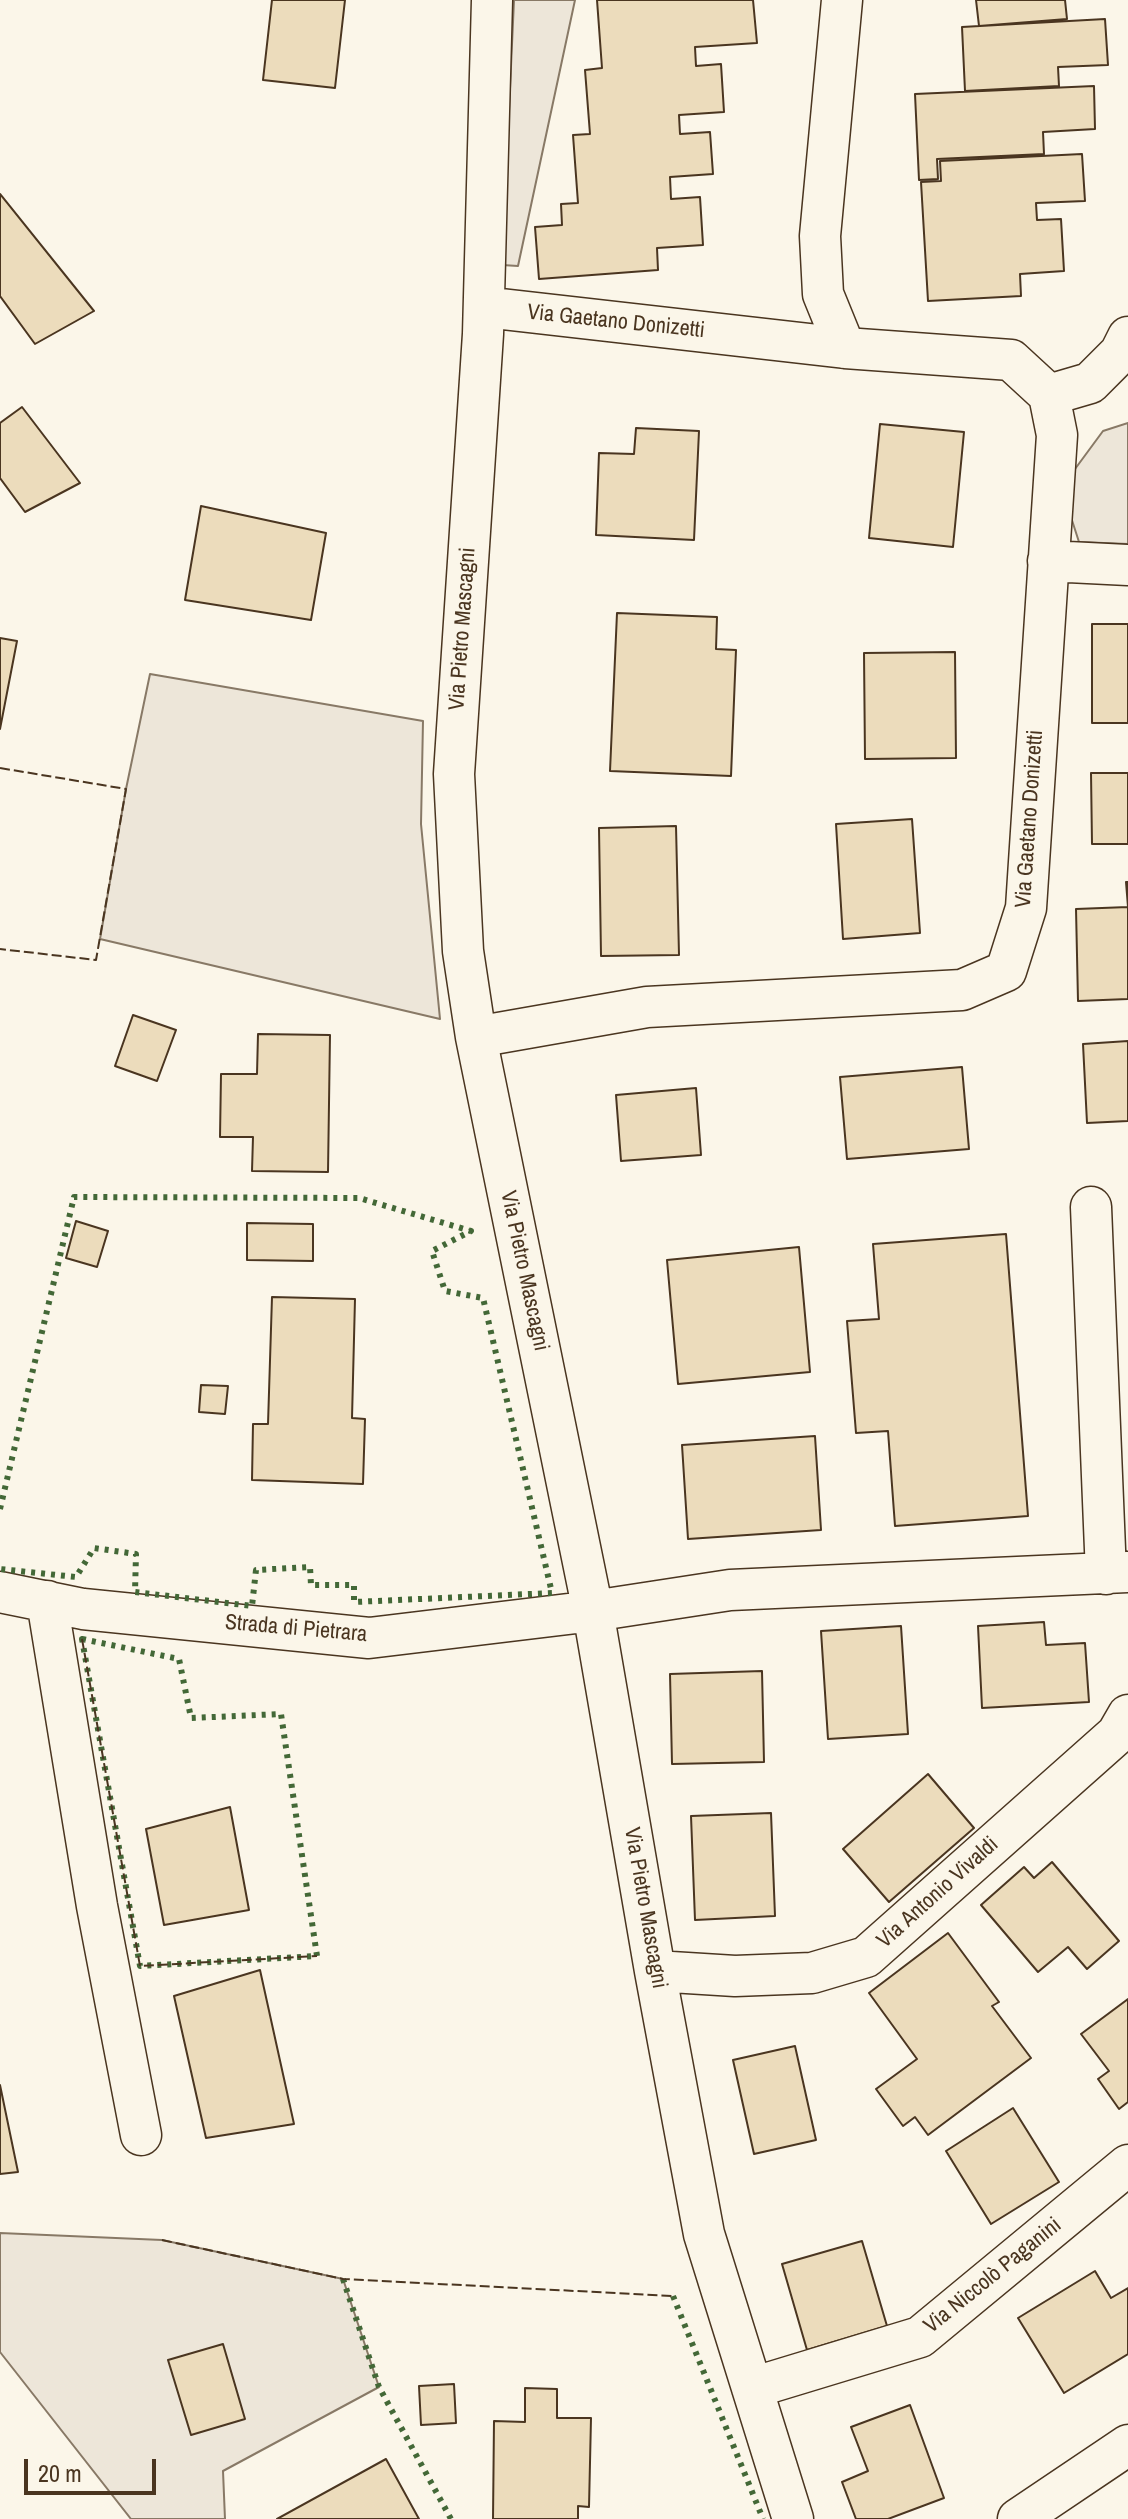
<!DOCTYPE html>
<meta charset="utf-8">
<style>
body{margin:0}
#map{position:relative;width:1128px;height:2519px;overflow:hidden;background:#fbf6e9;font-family:"Archivo Narrow",sans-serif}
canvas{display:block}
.scale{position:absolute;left:24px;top:2459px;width:132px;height:36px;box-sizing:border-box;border:4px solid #4a3520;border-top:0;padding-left:10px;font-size:24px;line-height:28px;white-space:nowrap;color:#4a3520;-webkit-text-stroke:6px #fbf6e9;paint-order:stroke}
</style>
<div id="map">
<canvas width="1128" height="2519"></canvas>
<div class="scale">20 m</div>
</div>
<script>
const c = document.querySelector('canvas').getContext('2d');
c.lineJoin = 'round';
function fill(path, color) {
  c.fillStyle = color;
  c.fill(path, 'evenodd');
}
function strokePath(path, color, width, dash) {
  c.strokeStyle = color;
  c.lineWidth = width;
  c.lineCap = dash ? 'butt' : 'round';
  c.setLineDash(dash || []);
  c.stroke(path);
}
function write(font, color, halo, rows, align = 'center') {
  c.font = font + ' "Archivo Narrow",sans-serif';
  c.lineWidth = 6;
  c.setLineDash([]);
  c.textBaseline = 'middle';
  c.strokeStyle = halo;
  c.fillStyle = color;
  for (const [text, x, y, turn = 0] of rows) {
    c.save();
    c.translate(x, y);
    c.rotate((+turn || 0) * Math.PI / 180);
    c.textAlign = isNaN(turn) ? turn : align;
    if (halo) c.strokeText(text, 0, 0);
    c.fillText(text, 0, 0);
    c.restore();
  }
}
const green = new Path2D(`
 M514 0H575L518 266 502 265Z
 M1128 423V544L1079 542 1069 511 1075 469 1103 431Z
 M150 674 423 721 421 824 440 1019 100 939 126 789Z
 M0 2233 162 2240 343 2279 379 2387 223 2471 225 2519H131L0 2352Z`);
const building = new Path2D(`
 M272 0H345L335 88 263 80Z
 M597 0H753L757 43 695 47 696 66 721 64 724 112 679 115 680 134 710 132 713 174 670 177 671 199 700 197 703 245 657 248 658 270 539 279 535 227 562 225 561 204 578 203 573 135 590 134 585 70 602 68Z
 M976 0H1065L1067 19 979 26Z
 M1105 19 1108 65 1058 67 1059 86 965 91 962 27Z
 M1094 86 1095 129 1043 132 1044 154 937 159 938 179 919 180 915 94Z
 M1082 154 1085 201 1036 203 1037 220 1061 219 1064 271 1020 274 1021 296 928 301 921 182 941 181 940 161Z
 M0 194 94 311 35 344 0 296Z
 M22 407 80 483 25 512 0 478V423Z
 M880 424 964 432 953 547 869 538Z
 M636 428 699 431 694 540 596 535 599 453 634 454Z
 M201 506 326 533 311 620 185 600Z
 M617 613 717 617 716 649 736 650 731 776 610 771Z
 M1092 624H1128V723H1092Z
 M0 638 17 641 0 729Z
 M955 652 956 758 865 759 864 653Z
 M1091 773H1128V844H1092Z
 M912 819 920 933 843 939 836 824Z
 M676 826 679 955 601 956 599 828Z
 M1126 882H1128V999L1078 1001 1076 909 1128 907Z
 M133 1015 176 1030 157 1081 115 1066Z
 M258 1034 330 1035 328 1172 252 1171 253 1137H220L221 1074H257Z
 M1128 1041V1121L1087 1123 1083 1044Z
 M962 1067 969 1149 847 1159 840 1077Z
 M696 1088 701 1155 621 1161 616 1095Z
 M76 1221 108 1231 97 1267 66 1258Z
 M247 1223 313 1224V1261L247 1260Z
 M1006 1234 1028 1516 895 1526 888 1431 856 1433 847 1321 879 1319 873 1244Z
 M799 1247 810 1372 678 1384 667 1260Z
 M272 1297 355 1299 352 1418 365 1419 363 1484 252 1480 253 1424H268Z
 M201 1385 228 1386 225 1414 199 1412Z
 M815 1436 821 1530 688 1539 682 1445Z
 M1044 1622 1046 1645 1085 1643 1089 1702 982 1708 978 1626Z
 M901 1626 908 1734 828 1739 821 1631Z
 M762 1671 764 1762 672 1764 670 1674Z
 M928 1774 974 1828 889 1902 843 1849Z
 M230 1807 249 1910 164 1925 146 1829Z
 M771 1813 775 1916 695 1920 691 1816Z
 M1052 1862 1119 1941 1087 1969 1068 1947 1038 1972 981 1905 1024 1867 1034 1878Z
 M948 1933 999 2002 992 2006 1031 2058 928 2135 915 2117 903 2126 876 2089 917 2059 869 1993Z
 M260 1970 294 2124 206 2138 174 1996Z
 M1128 1999V2102L1119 2109 1098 2079 1109 2071 1081 2034Z
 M795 2046 816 2140 754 2154 733 2060Z
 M0 2085 18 2172 0 2174Z
 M1013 2108 1059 2182 991 2224 946 2151Z
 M862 2241 887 2326 807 2350 782 2264Z
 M1095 2271 1111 2298 1128 2288V2354L1064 2393 1018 2318Z
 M223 2344 245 2419 191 2435 168 2360Z
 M454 2384 456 2423 421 2425 419 2386Z
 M525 2388 557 2389V2418H591L589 2507 578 2506V2519H493L494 2421 525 2422Z
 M910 2405 944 2498 888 2519H856L842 2482 868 2471 851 2427Z
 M386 2459 419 2519H277Z`);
const street = new Path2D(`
 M492 0 483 334 454 774 463 951 476 1037 593 1611 655 1971 704 2234 793 2519
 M842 0 820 236 823 294 845 348
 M1049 395 1090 383 1120 353 1128 337
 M1048 561 1128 565
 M476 1037 647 1007 962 990 1006 971 1026 908 1057 435 1049 395 1011 360 845 348 484 307
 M1091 1207 1106 1574
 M0 1592 83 1609 369 1638 593 1611 730 1590 1128 1572
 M47 1601 97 1906 141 2135
 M655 1971 735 1976 812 1973 866 1957 1117 1734 1128 1715
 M752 2388 920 2337 1128 2165
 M1018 2519 1128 2445`);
const hedge = new Path2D(`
 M0 1509 74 1197 359 1198 471 1231 432 1251 445 1291 483 1298 552 1593 354 1602V1585H311L310 1567 256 1570 252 1606 135 1592 136 1554 94 1548 76 1577 0 1569
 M82 1639 179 1659 191 1718 281 1714 317 1956 140 1966Z
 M343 2279 379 2387 451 2519
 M673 2296 763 2519`);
const fence = new Path2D(`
 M0 768 126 789 96 960 0 949
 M82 1639 140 1966 317 1956
 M162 2240 343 2279 673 2296`);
const streetNames = [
 ["Via Gaetano Donizetti",616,322,6],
 ["Via Pietro Mascagni",463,629,-86],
 ["Via Gaetano Donizetti",1030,819,-86],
 ["Via Pietro Mascagni",524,1271,78],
 ["Strada di Pietrara",296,1629,5],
 ["Via Antonio Vivaldi",938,1893,-42],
 ["Via Pietro Mascagni",645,1908,80],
 ["Via Niccolò Paganini",993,2276,-39]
];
fill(green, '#ede6d9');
strokePath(green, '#887966', 2);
fill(building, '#ecdcbc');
strokePath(building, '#4a3520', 2);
strokePath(street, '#4a3520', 43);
strokePath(street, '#fbf6e9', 40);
strokePath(hedge, '#436837', 6, [4, 6]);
strokePath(fence, '#4a3520', 2, [10, 4]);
write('22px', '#4a3520', '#fbf6e9', streetNames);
</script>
